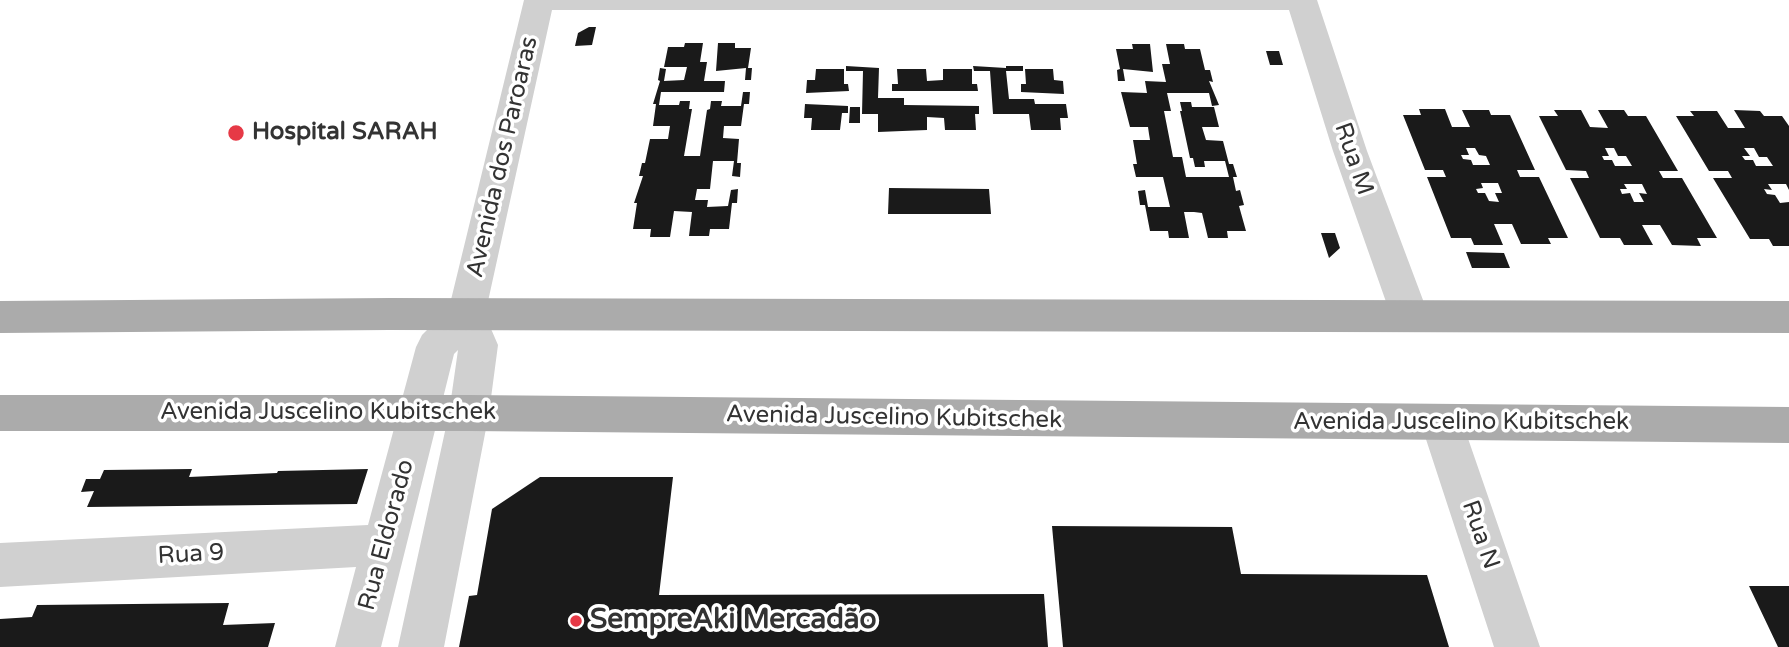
<!DOCTYPE html>
<meta charset="utf-8">
<style>
body{margin:0}
canvas{display:block;background:#fff}
</style>
<canvas width="1789" height="647"></canvas>
<script>
const c = document.querySelector('canvas').getContext('2d');
c.lineJoin = 'round';
function fill(path, color) {
  c.fillStyle = color;
  c.fill(path, 'evenodd');
}
function strokePath(path, color, width, dash) {
  c.strokeStyle = color;
  c.lineWidth = width;
  c.lineCap = dash ? 'butt' : 'round';
  c.setLineDash(dash || []);
  c.stroke(path);
}
function write(font, color, halo, rows, align = 'center') {
  c.font = font + ' "Varela Round",sans-serif';
  c.lineWidth = 7;
  c.setLineDash([]);
  c.textBaseline = 'middle';
  c.strokeStyle = halo;
  c.fillStyle = color;
  for (const [text, x, y, turn = 0] of rows) {
    c.save();
    c.translate(x, y);
    c.rotate((+turn || 0) * Math.PI / 180);
    c.textAlign = isNaN(turn) ? turn : align;
    if (halo) c.strokeText(text, 0, 0);
    c.fillText(text, 0, 0);
    c.restore();
  }
}
const building = new Path2D(`
 M589 27H596L592 45 575 46 578 33Z
 M685 43H703L700 62H707L704 81H725L724 92H661L659 105H679L680 101H690L689 109H692L684 156H700L707 110 710 109 711 101H722L721 106H741L743 92H750L749 104H744L741 126H724L723 138 739 139 737 163H741L740 177 732 176 734 161H713L710 189H697L695 200H708L707 207 728 206 731 190 738 189 737 203H732L729 229H710L709 236H689L692 212 674 211 670 237H650L651 229H633L637 203H634L643 176H639L642 163H645L650 139H668L670 126H653L656 104H653L660 81 658 80 660 68 666 69 664 81 684 80 687 67H664L668 47H684Z
 M718 43H735V48H751L748 68H752L751 80H745L746 68 716 71Z
 M1132 44H1150L1153 72 1123 69 1125 81H1118L1117 70 1120 69 1116 49H1133Z
 M1166 44H1184L1185 49H1200L1205 70H1210L1213 82 1209 81 1219 105 1212 106 1209 93H1167L1171 111H1164L1173 157H1182L1186 177H1229L1225 161H1204L1205 167H1195L1193 158H1190L1180 111H1182L1180 102H1191L1192 107H1214L1219 127H1202L1206 140 1223 141 1229 164H1233L1237 177H1233L1236 191 1240 190 1244 205 1239 206 1246 231H1227L1228 238H1208L1202 213 1194 212H1184L1189 238H1169L1168 231H1150L1145 205H1140L1138 191 1145 190 1148 207H1170L1163 177H1136L1133 164H1137L1133 140H1150L1149 134 1148 127H1130L1121 92 1147 93 1145 81 1166 82 1162 64H1170Z
 M1266 51H1279L1283 65H1270Z
 M846 66 879 68 878 98H904V105L979 106V114H975L976 130H945L944 118 927 117V130L878 132V114H862L863 71H846Z
 M973 66 1006 68V66H1023V71H1006L1009 99H1034L1035 104H1066L1068 118H1060L1061 130H1031L1029 114H993L990 71H974Z
 M816 69H844V84H848L849 91 806 93 807 80H815Z
 M897 69H926L927 81 943 80V69H972V84H977L978 91H892V84H898Z
 M1025 69H1053L1054 80 1063 81 1064 94 1021 92V84H1026Z
 M805 104 848 106V113H842L840 130H811L812 118H804Z
 M850 107H860V123H849Z
 M1419 109H1445L1452 127H1470L1462 110H1489L1491 115H1510L1535 170H1517L1520 177H1539L1568 238H1548L1551 244H1521L1512 224H1494L1503 245H1474L1471 238H1451L1427 177H1446L1443 170H1425L1403 115H1421ZM1466 148H1475L1479 155 1486 156 1490 165H1473L1471 160 1463 159 1461 155H1469ZM1481 183H1498L1502 193H1495L1499 202 1489 201 1485 193H1478L1476 189 1483 188Z
 M1554 110H1581L1590 127 1608 128 1598 110H1624L1628 116H1646L1678 171H1659L1663 178H1682L1717 238H1697L1701 246 1672 245 1660 225H1642L1653 245H1624L1620 238H1600L1570 178H1589L1586 171 1566 170 1539 116H1558ZM1605 148H1614L1618 156H1626L1632 166H1615L1612 160H1604L1602 156H1609ZM1624 184H1642L1647 194 1639 193 1644 202H1634L1630 193 1622 194 1620 189H1627Z
 M1734 110 1760 111 1764 116H1782L1789 126V190L1786 184H1768L1772 190 1764 189 1767 194 1775 195 1780 203 1789 202V246H1773L1769 239H1750L1713 178H1732L1728 171H1709L1676 116H1694L1690 111H1717L1728 128H1745ZM1744 148H1754L1759 157H1767L1773 166H1756L1753 160H1745L1742 156H1750Z
 M889 188 989 189 991 214H888Z
 M1321 233H1335L1340 248 1329 258Z
 M1466 252 1504 253 1510 268H1472Z
 M192 469 189 477 277 473 278 471 368 469 357 504 87 507 94 491 81 492 86 479H100L104 470Z
 M540 477H673L659 595 1044 594 1048 647H459L469 596 477 595 492 509Z
 M1052 526 1232 527 1241 574 1427 575 1449 647H1063Z
 M1749 586H1789V647H1778Z
 M229 603 223 625 275 623 268 647H0V619L32 617 37 605Z`);
const minor = new Path2D(`
 M524 0H1317L1367 151 1429 316 1424 327 1410 332 1396 327 1391 316 1333 151 1289 10H552L485 315 498 345 489 413 444 647H398L449 413 458 350 454 354 381 647H335L356 567 0 587V543L368 525 416 347 422 335 449 308Z
 M1442 406 1457 411 1463 424 1540 647H1494L1421 424 1427 411Z`);
const major = new Path2D(`
 M390 298 1789 301V333L390 330 0 333V301Z
 M0 395H469L1789 407V443L469 431H0Z`);
const markers = [
 [236,133,9,"#e63946"],
 [576,621,7,"#e63946"]
];
const poiNames = [
 ["Hospital SARAH",252,133]
];
const streetNames = [
 ["Avenida dos Paroaras",503,157,-77],
 ["Rua M",1353,159,71],
 ["Avenida Juscelino Kubitschek",328,413],
 ["Avenida Juscelino Kubitschek",894,418,1],
 ["Avenida Juscelino Kubitschek",1461,423],
 ["Rua Eldorado",387,535,-75],
 ["Rua N",1480,535,71],
 ["Rua 9",191,555,-3]
];
const nearPoinames = [
 ["SempreAki Mercadão",590,621]
];
fill(building, '#1a1a1a');
fill(minor, '#d0d0d0');
fill(major, '#ababab');
for (const [x, y, r, color] of markers) {
  const dot = new Path2D();
  dot.arc(x, y, r, 0, 2 * Math.PI);
  c.fillStyle = color;
  c.fill(dot);
  strokePath(dot, '#fff', 2.5);
}
write('bold 24px', '#333', '#fff', poiNames, 'left');
write('24px', '#333', '#fff', streetNames);
write('bold 28px', '#333', '#fff', nearPoinames, 'left');
</script>
